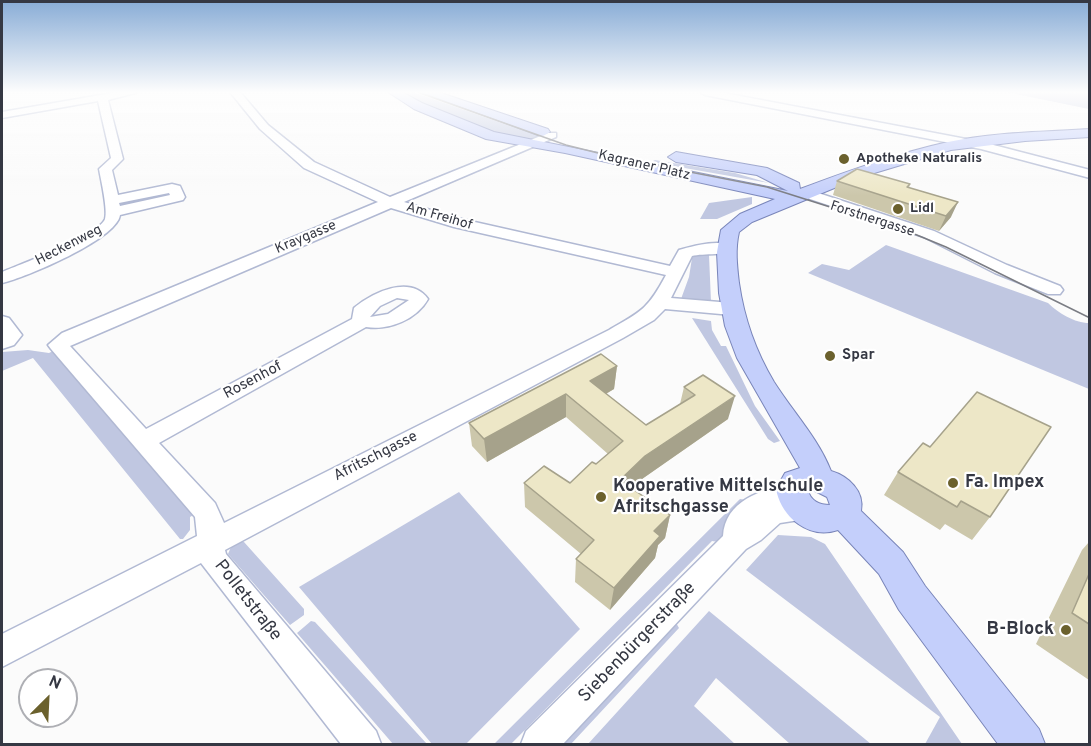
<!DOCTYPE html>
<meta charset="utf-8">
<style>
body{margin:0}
#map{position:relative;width:1091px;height:746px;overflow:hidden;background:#fbfbfb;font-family:Overpass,sans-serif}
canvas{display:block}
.frame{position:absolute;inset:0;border:3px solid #353843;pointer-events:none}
.north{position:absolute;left:18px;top:668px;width:60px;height:60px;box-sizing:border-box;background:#fff;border:2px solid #aeafb4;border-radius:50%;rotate:24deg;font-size:16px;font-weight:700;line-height:24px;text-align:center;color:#353843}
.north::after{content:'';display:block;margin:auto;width:21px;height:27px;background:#6b612d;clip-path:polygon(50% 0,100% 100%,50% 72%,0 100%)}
</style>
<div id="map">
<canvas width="1091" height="746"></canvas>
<div class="frame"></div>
<div class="north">N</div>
</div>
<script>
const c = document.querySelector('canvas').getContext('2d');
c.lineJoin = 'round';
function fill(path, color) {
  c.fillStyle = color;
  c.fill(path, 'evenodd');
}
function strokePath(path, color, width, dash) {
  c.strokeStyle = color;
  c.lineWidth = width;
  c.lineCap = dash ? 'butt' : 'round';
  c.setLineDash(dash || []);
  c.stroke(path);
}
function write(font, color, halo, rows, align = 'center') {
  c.font = font + ' Overpass,sans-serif';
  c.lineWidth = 4.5;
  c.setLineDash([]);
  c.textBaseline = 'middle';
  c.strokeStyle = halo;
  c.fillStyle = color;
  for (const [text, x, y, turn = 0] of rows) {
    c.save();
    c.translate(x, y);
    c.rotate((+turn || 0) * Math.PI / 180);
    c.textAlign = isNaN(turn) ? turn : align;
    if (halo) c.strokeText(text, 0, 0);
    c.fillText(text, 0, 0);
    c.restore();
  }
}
const green = new Path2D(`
 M397 92H413L539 136C512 149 422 108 397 92Z
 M1006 92H1089V109Z
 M655 160 735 173 769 183 651 162Z
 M752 197V204L717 219H700L709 203Z
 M886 245 1048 303C1058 313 1075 323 1089 323V389L808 273 822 264 849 270Z
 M697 254 709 255 711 302 681 299 689 277 692 258Z
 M692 318 711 321 712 330 721 346H726L755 406 780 441 774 443 768 439Z
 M28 350 49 353 53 351 195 514 190 517V530L183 539H180L33 358 2 371V352Z
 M459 492 580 629 466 744H432L299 587Z
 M740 499 747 500 718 542 712 541 511 744H494Z
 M778 535 811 537 825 544 962 744H925L940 717 746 570Z
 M241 541 244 542 304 609V615L290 625 228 554 231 547Z
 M709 611 871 744H790L716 678 694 706 735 744H588Z
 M311 621 315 622 427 744H393L297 633Z
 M675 621 679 628 571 744H560Z`);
const minor = new Path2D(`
 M118 92H139L108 100 123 159 112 170 118 195 172 184 180 186 185 197 183 200 120 215C117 239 25 278 2 283V272C21 264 98 236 105 219 108 210 101 180 99 169L111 158 98 101 2 118V112ZM169 193 170 195 120 206 119 203Z
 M230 92H240L268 125 314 162 390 197 548 133H556V137L404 202 457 218 670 266 679 250C693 246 725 237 735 249 729 256 703 253 692 256L671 298 732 303 739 305 741 309 739 313 732 315 665 309 654 320 623 338 225 550 226 554 376 731 381 744H341L201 563 2 667V634L197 536 195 517 51 349 48 345 62 333 378 202 304 168 260 129ZM391 208 454 227 666 275C648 309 642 311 609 330L224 523 215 503 159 443 366 327C389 331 417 319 428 299 410 274 372 293 354 308L352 319 146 429 70 346ZM397 298 409 300 388 314 370 317 380 306Z
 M700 92H719L982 142 1090 170V178L981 149 705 95Z
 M806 189 934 231 1007 265 1060 286 1063 290 1060 294H1048L995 273 924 237 801 196 799 193 801 190Z
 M2 316 9 318 22 335 14 345 2 349Z
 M792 484 801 487 805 494 802 499 812 502 816 510 812 518 780 523 761 540 746 549 563 744H521L526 731 723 536C725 501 761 489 792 484Z`);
const major = new Path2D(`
 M388 92H402L422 103 494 132 788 191 757 175 676 162 668 157 676 152 767 168 799 183 800 189C848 171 898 153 948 142 994 132 1043 132 1090 129V137L1025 141 951 150 861 177 752 222 739 232C735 249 737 266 739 283 744 318 756 352 774 382 793 412 818 438 831 471 848 476 865 491 861 511L903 552 925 586 1039 729 1045 744H998L899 610 879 574 838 530C809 540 781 517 776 489L785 473 800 468 737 358 725 326 719 293 717 252 721 230 740 214 775 199 565 153 486 139 414 109ZM811 489 827 497 830 505C820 505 810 501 808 490Z
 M421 92H438L548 129 550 132 543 136 538 135Z`);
const tram = new Path2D(`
 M417 92 566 145 618 158 767 187 912 233 946 247 1090 318`);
const wall = new Path2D(`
 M837 181 910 184 909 188 951 217 939 231 833 195Z
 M617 366 614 389 606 394 646 425 680 404 684 387 728 419 642 479 632 489 670 515 665 538 658 545 655 558 610 610 575 582 576 559 581 554 525 507 524 483H570L596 464 608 454 566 417 487 462 472 446 469 423Z
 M923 443 990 517 972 540 945 524 940 530 884 495 898 472Z
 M1089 542V680L1036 644 1082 550Z`);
const shadedWall = new Path2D(`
 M958 202 951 217 939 231 946 216Z
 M617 366 614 389 588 404 590 381Z
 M566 394V417L487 462 484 439Z
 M735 396 728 419 642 479 617 503 620 480 645 456Z
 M670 515 665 538 658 545 655 558 610 610 614 588 654 531Z`);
const building = new Path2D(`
 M857 169 910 184 907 187 958 202 946 216 837 181Z
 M601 354 617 366 590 381 646 425 695 395 684 387 703 375 735 396 645 456 620 480 670 515 654 531 660 536 614 588 576 559 594 540 524 483 544 466 570 483 592 462 596 464 623 441 566 394 484 439 469 423Z
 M977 392 1051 427 990 517 961 501 957 507 898 472 923 443 930 447Z
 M1089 574V624L1072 613Z`);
const markers = [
 [844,159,6,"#6b612d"],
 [898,209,6,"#6b612d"],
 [830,356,6,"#6b612d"],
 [953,483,6,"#6b612d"],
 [601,497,6,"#6b612d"],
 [1066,630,6,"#6b612d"]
];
const farPoinames = [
 ["Apotheke Naturalis",856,159],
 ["Lidl",910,209]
];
const farStreetnames = [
 ["Kagraner Platz",644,166,13],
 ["Am Freihof",439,217,16],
 ["Forstnergasse",872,220,18],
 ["Kraygasse",306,238,-23],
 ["Heckenweg",69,246,-27]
];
const poiNames = [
 ["Spar",842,356]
];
const streetNames = [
 ["Rosenhof",253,381,-28],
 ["Afritschgasse",376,457,-27]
];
const nearPoinames = [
 ["Fa. Impex",965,483],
 ["Kooperative Mittelschule",613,487],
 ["Afritschgasse",613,508],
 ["B-Block",1054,630,"right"]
];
const nearStreetnames = [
 ["Polletstraße",247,601,52],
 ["Siebenbürgerstraße",638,643,-46]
];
fill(green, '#c0c7e1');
strokePath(minor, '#b1b9d3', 3);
strokePath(major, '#7985b9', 2);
fill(minor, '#fff');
fill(major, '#c4cffb');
strokePath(tram, '#7b7d84', 1.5);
fill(wall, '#ccc7ab');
fill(shadedWall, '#a6a28b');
fill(building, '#ede7c7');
strokePath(building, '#a6a28b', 1.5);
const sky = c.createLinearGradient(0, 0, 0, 196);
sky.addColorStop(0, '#88acd6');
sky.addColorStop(0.47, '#fdfdfd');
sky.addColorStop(1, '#fdfdfd00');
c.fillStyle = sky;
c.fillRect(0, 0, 1091, 196);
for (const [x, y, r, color] of markers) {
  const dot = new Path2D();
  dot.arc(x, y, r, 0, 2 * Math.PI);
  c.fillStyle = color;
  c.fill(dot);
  strokePath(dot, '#fff', 2);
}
write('bold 14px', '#353843', '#fff', farPoinames, 'left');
write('14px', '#353843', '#fff', farStreetnames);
write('bold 15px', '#353843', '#fff', poiNames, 'left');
write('15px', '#353843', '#fff', streetNames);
write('bold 18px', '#353843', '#fff', nearPoinames, 'left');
write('18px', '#353843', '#fff', nearStreetnames);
</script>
